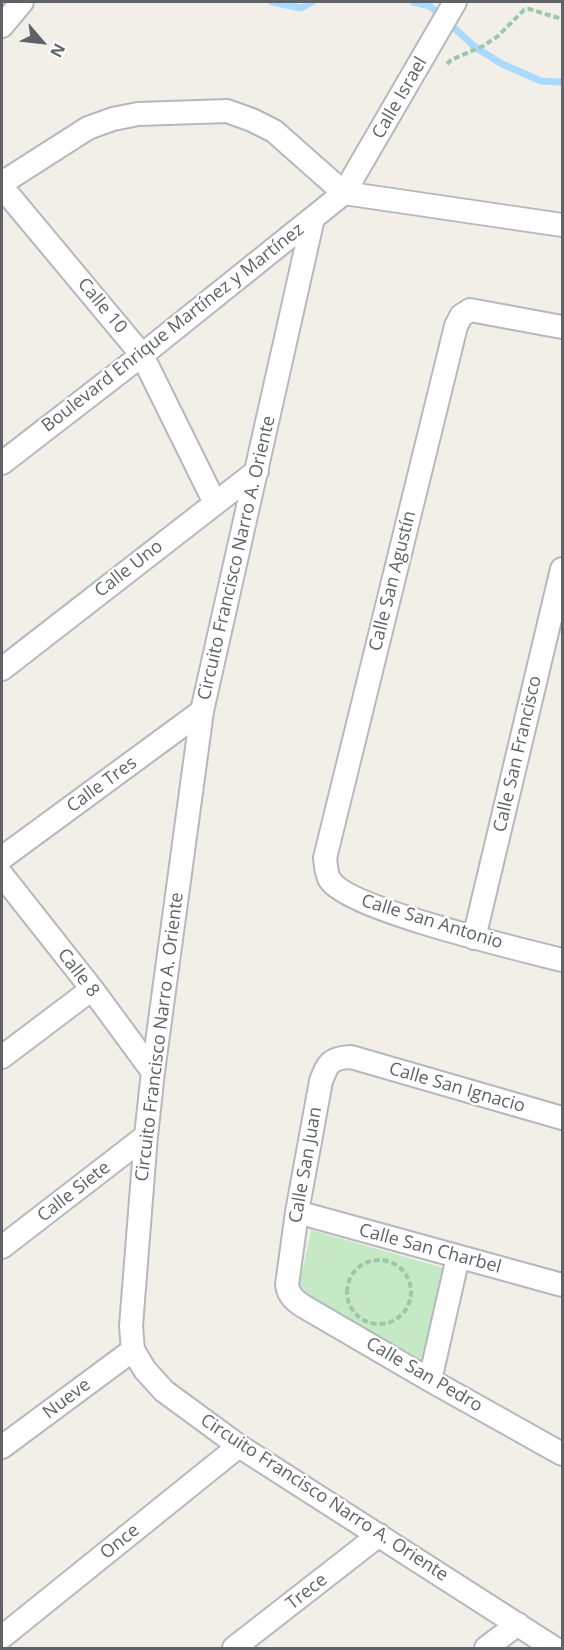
<!DOCTYPE html>
<meta charset="utf-8">
<style>
body{margin:0}
#map{position:relative;width:564px;height:1650px;overflow:hidden;background:#f1efe8;font-family:"Open Sans",sans-serif}
canvas{display:block}
.frame{position:absolute;inset:0;border:3px solid #5f6368;pointer-events:none}
.north{position:absolute;left:12px;top:12px;width:60px;height:60px;-webkit-text-stroke:4px #fff;paint-order:stroke;rotate:118deg;font-size:16px;font-weight:700;line-height:24px;text-align:center;color:#5f6368}
.north::after{content:'';display:block;margin:auto;width:21px;height:27px;background:#5f6368;clip-path:polygon(50% 0,100% 100%,50% 72%,0 100%)}
</style>
<div id="map">
<canvas width="564" height="1650"></canvas>
<div class="frame"></div>
<div class="north">N</div>
</div>
<script>
const c = document.querySelector('canvas').getContext('2d');
c.lineJoin = 'round';
function fill(path, color) {
  c.fillStyle = color;
  c.fill(path, 'evenodd');
}
function strokePath(path, color, width, dash) {
  c.strokeStyle = color;
  c.lineWidth = width;
  c.lineCap = dash ? 'butt' : 'round';
  c.setLineDash(dash || []);
  c.stroke(path);
}
function write(font, color, halo, rows, align = 'center') {
  c.font = font + ' "Open Sans",sans-serif';
  c.lineWidth = 4.5;
  c.setLineDash([]);
  c.textBaseline = 'middle';
  c.strokeStyle = halo;
  c.fillStyle = color;
  for (const [text, x, y, turn = 0] of rows) {
    c.save();
    c.translate(x, y);
    c.rotate((+turn || 0) * Math.PI / 180);
    c.textAlign = isNaN(turn) ? turn : align;
    if (halo) c.strokeText(text, 0, 0);
    c.fillText(text, 0, 0);
    c.restore();
  }
}
const green = new Path2D(`
 M311 1230 447 1269 426 1362 298 1291Z`);
const stream = new Path2D(`
 M272 2 301 8 312 2
 M413 2 430 6 475 47 502 64 541 81 562 82`);
const path = new Path2D(`
 M447 64 451 60 483 46 498 36 524 10 529 9 562 19
 M347 1292a32 32 0 1 1 64 0a32 32 0 1 1-64 0Z`);
const minor = new Path2D(`
 M2 26 22 2
 M2 183 88 128 113 119 138 114 227 111 252 120 274 131 344 193
 M2 187 142 355 215 503
 M344 193 562 225
 M313 218 202 711 153 1072 146 1136 131 1326 133 1350 145 1370 164 1391 239 1446 554 1648
 M562 327 470 310 461 316 456 326 325 858C326 864 326 875 330 880 348 909 523 950 562 960
 M2 463 142 355 344 193 455 2
 M2 669 257 471
 M2 858 202 711
 M2 875 92 989 153 1072
 M474 938 562 569
 M2 1057 92 989
 M562 1118 351 1057C330 1058 328 1063 321 1081L297 1212 287 1285C289 1296 294 1300 303 1306L430 1380 562 1454
 M297 1212 562 1285
 M2 1247 146 1136
 M430 1380 458 1257
 M2 1447 133 1350
 M2 1637 239 1446
 M234 1648 379 1535
 M486 1648 518 1624`);
const streetNames = [
 ["Calle Israel",400,98,-60],
 ["Calle 10",102,306,50],
 ["Boulevard Enrique Martínez y Martínez",173,328,-38],
 ["Circuito Francisco Narro A. Oriente",237,558,-77],
 ["Calle Uno",129,569,-38],
 ["Calle San Agustín",393,581,-76],
 ["Calle San Francisco",518,754,-77],
 ["Calle Tres",102,785,-36],
 ["Calle San Antonio",432,922,17],
 ["Calle 8",78,973,52],
 ["Circuito Francisco Narro A. Oriente",160,1037,-83],
 ["Calle San Ignacio",457,1088,16],
 ["Calle San Juan",306,1165,-80],
 ["Calle Siete",74,1192,-38],
 ["Calle San Charbel",430,1249,15],
 ["Calle San Pedro",424,1375,30],
 ["Nueve",67,1399,-37],
 ["Circuito Francisco Narro A. Oriente",324,1498,33],
 ["Once",120,1542,-39],
 ["Trece",307,1592,-38]
];
fill(green, '#c5e8c5');
strokePath(stream, '#aadaff', 7);
strokePath(minor, '#b5b8bc', 26);
strokePath(path, '#9cc7a9', 4, [6, 3]);
strokePath(minor, '#fff', 22);
write('18px', '#5f6368', '#fff', streetNames);
</script>
